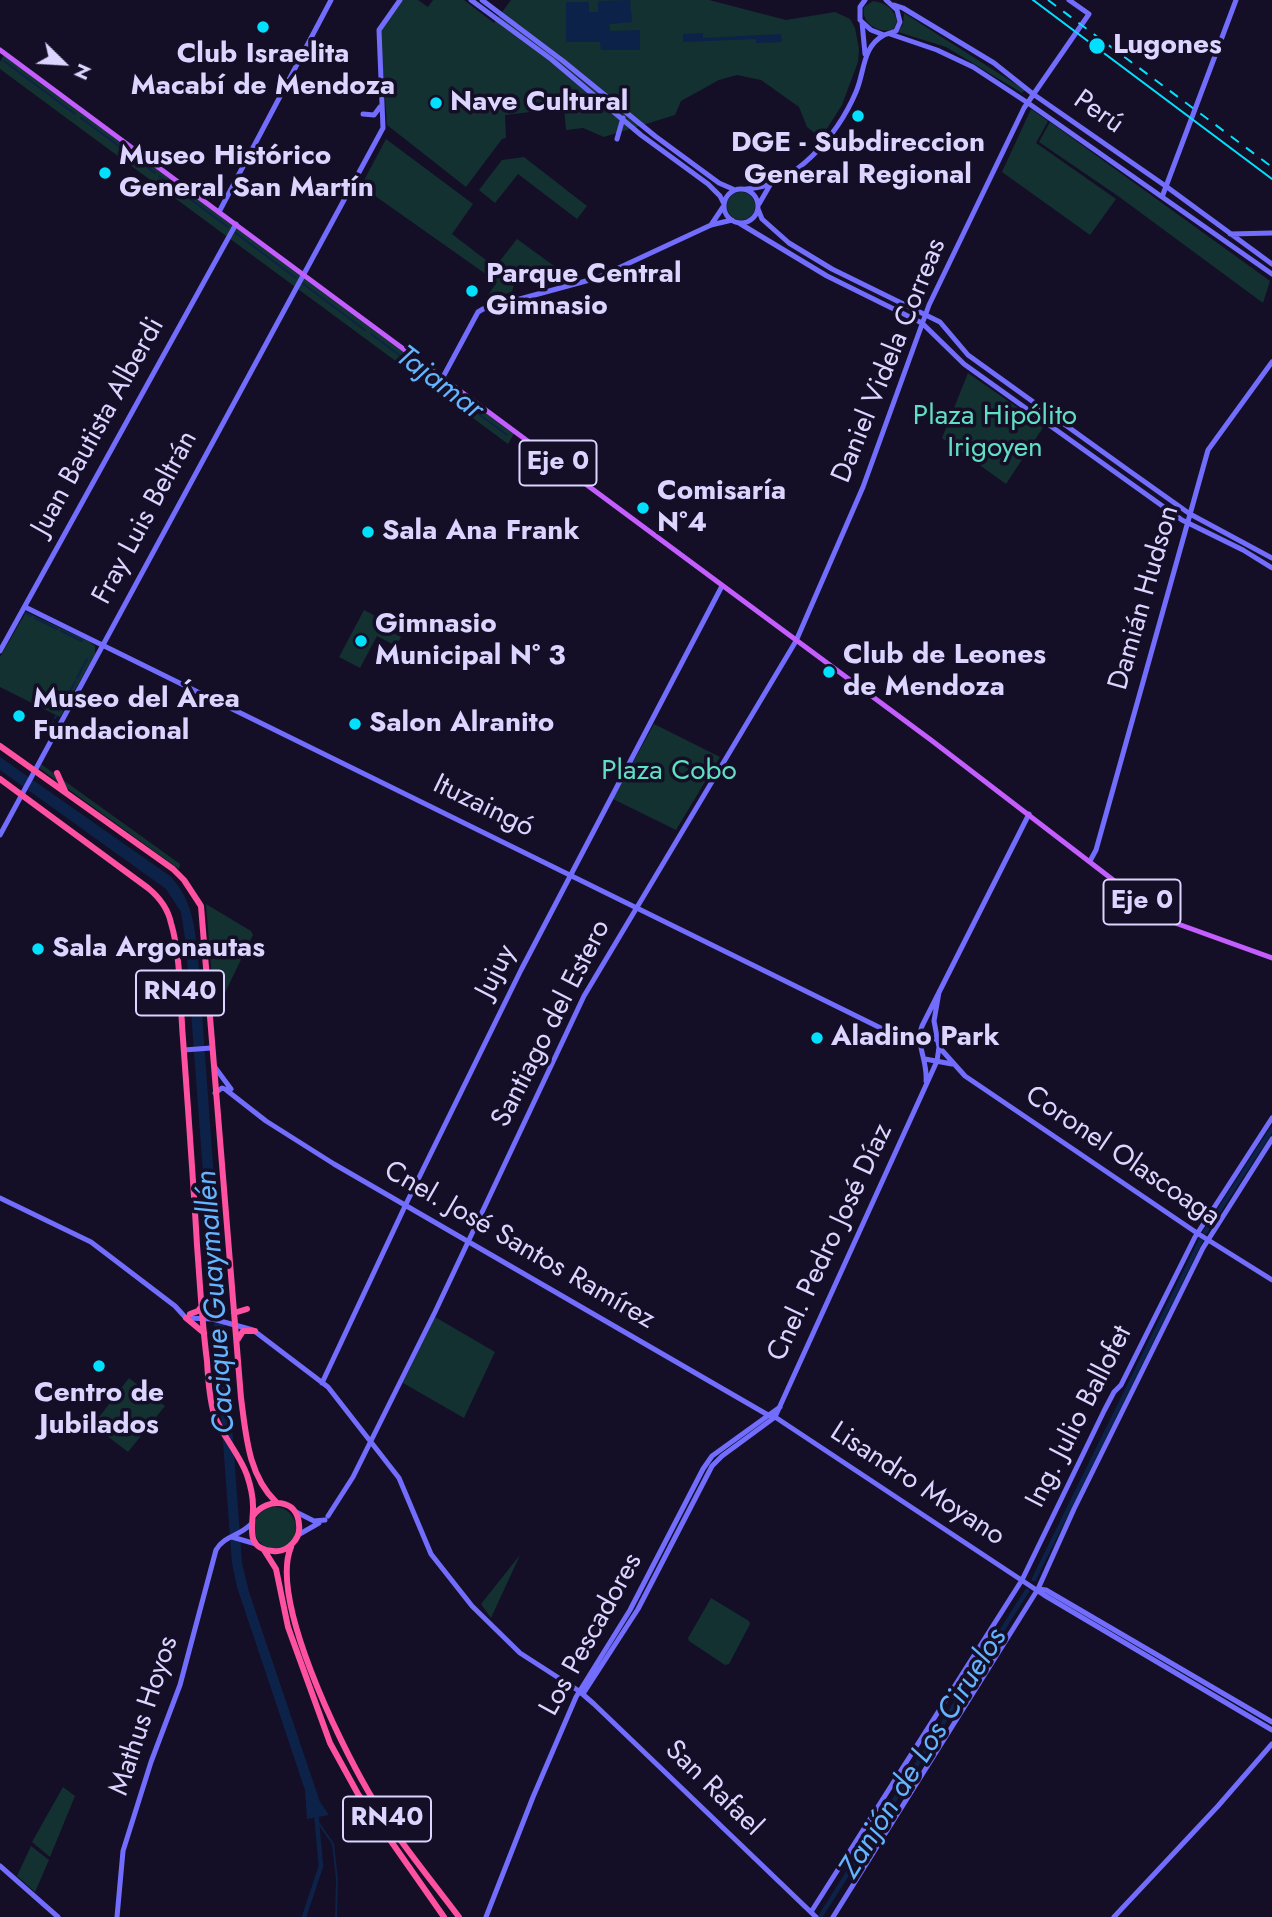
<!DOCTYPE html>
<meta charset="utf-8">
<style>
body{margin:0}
#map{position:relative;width:1272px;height:1917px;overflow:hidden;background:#140f27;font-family:Jost,sans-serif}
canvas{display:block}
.north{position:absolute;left:28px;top:28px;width:70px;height:70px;-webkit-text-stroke:5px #140f27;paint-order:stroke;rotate:114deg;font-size:19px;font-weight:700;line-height:28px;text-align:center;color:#dbd5ff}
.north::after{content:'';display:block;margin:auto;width:24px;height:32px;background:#dbd5ff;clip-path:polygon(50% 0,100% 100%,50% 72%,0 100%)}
</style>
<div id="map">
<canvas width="1272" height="1917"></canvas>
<div class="north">N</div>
</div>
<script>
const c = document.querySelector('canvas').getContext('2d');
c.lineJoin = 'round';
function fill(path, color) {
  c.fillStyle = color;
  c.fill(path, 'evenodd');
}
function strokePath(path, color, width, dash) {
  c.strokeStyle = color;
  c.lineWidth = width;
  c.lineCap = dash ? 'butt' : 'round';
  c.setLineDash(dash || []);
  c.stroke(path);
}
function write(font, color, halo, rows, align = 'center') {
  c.font = font + ' Jost,sans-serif';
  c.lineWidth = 7;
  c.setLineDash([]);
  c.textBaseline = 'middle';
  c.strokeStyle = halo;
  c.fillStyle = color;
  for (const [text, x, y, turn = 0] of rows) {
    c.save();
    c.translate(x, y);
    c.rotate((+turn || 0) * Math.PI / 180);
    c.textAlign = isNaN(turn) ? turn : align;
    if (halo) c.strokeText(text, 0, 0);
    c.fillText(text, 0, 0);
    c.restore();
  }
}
const green = new Path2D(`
 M402 0H418L428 7 433 0H464L494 23 511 0H709L786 20 835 12 850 19 855 28 859 49 858 62 842 105 821 138 807 127 799 107 761 80 737 75 719 80 681 101 675 115 604 137 583 128 566 130 564 108 505 115 506 138 502 139 466 187 387 125 380 29Z
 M873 1C886 3 895 9 897 22L893 30C878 33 861 24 864 7Z
 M904 13 1025 90 1022 93 946 47 898 32 903 24Z
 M5 53 516 430 508 444 0 69V62Z
 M1031 109 1048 121 1036 143 1116 199 1090 235 1002 172Z
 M1050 122 1270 281 1263 303 1118 196 1039 142Z
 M386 139 473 204 452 234 495 267 517 239 561 271 556 277 519 265 512 292 484 301 497 282 361 186Z
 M524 157 587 206 577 219 518 174 495 203 479 190 502 160Z
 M727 206a14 14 0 1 1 28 0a14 14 0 1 1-28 0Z
 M968 373 1044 426 1006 484 942 438Z
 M364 610 383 620 380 626 401 637 396 646 377 636 360 668 339 657Z
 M26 612 90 642 95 646V654L60 717 0 687V657Z
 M654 724 720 757 676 830 613 799Z
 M41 764 180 864 179 869 39 768Z
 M206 904 251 931 253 935 218 1007 214 1004Z
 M435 1317 495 1352 464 1418 403 1383Z
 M129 1378 165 1406 128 1452 93 1425Z
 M254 1528a21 21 0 1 1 42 0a21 21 0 1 1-42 0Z
 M520 1555 491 1618 481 1604Z
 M711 1598 749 1621 750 1624 729 1664 725 1665 689 1641 688 1638Z
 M63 1787 75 1796 50 1857 32 1842Z
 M31 1846 49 1860 35 1892 17 1876Z`);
const water = new Path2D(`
 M630 0 632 22 610 24V31L640 30V50H601L600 42H566V2H589V12H598V1Z
 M703 33V38L781 34 782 42 756 43V39L683 42V34Z
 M0 757 170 876C193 900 195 928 198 959L242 1563 249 1592 320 1802 329 1815 307 1819 305 1790 237 1587 232 1563 186 944 181 912 166 889 0 770Z`);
const stream = new Path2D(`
 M4 61 75 114
 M81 118 155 173
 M159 176 228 227
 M233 231 296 278
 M301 282 365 330
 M371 334 507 435
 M25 613 31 616
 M35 618 57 629
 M61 631 82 641
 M77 678 87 659
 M59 711 75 682
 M55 718 56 716
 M50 728 53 722
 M318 1822 333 1844 337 1879 336 1917`);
const canal = new Path2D(`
 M1205 1232 1272 1129
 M1034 1579 1201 1240
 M304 1917 321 1866 316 1812
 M820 1917 1027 1591`);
const secondary = new Path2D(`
 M471 0 551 59 641 135 708 184 720 196 724 204
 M482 0 563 61 655 136 719 183 735 190
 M865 0 860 7V20L871 30 884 35 896 31 900 22 897 10 886 0
 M894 5 903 8 994 63 1033 94 1167 187 1272 264
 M862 22 865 54
 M890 34 937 50 973 67 1028 103 1272 274
 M363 114 374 115 380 107
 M617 139 623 118
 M724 206a17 17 0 1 1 34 0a17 17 0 1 1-34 0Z
 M746 189C795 187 838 134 856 92 865 71 862 47 884 35
 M1162 197 1236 0
 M759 204 770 185
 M758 209 762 219 789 243 832 269 940 322 968 355 1128 470 1190 514 1272 558
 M219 212 331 0
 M739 223 827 276 922 323 964 364 1182 520 1243 550 1272 568
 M711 225 723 207
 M1230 234 1272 233
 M443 377 478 312 483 309 597 278 711 225 732 220
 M25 607 901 1038C914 1041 926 1032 937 1040
 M0 651 236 224
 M0 835 383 128 379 30 400 0
 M1090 861 1096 850 1208 450 1272 362
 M939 1047 965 1076 1197 1233 1272 1280
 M184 1050 211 1048
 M925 1059 952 1064
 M214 1066 231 1089
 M926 1081C928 1061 915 1044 922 1026L1029 814
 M215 1093 222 1088 225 1089 266 1121 334 1164 768 1415 775 1417 1044 1595 1272 1730
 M0 1198 91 1242 175 1306 186 1318 213 1319 253 1330 328 1387 399 1478 431 1554 472 1606 520 1653 579 1691 594 1704 816 1917
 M322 1383 406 1204 521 970 722 586
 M296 1512 314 1521 325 1520
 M328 1516 353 1477 435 1312 584 996 796 641 863 487 929 305 1024 108 1089 14 1069 0
 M298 1535 319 1523
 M232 1537 256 1544
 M1038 1589 1046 1590 1272 1722
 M583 1694 638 1609 712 1466 722 1456 775 1417 937 1061 939 1047 934 1021 939 992
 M0 1866 58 1917
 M811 1912 1022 1580 1104 1411 1114 1392 1121 1385 1195 1237 1272 1118
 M117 1917 123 1851 151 1762 180 1685 216 1550C224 1536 239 1536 250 1525
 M486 1917 533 1797 576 1697 630 1610 703 1469 712 1456 780 1407
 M833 1917 1038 1589 1074 1509 1203 1248 1272 1139
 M1114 1917 1218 1806 1272 1744`);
const primary = new Path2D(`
 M0 50 931 740 1147 906 1178 924 1272 958`);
const highway = new Path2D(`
 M0 746 173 869 184 880 201 906 241 1398C246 1435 248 1475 276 1502
 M57 773 65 791
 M0 779 148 888C159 897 168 909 171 923 181 956 180 1004 183 1039 188 1108 193 1176 197 1245 200 1284 202 1323 207 1361 208 1379 209 1397 214 1414 222 1436 239 1453 247 1475 250 1484 253 1495 253 1506 254 1523 243 1549 273 1551 280 1552 287 1549 292 1544 297 1539 300 1532 299 1525 298 1498 267 1497 253 1516
 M234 1313 247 1309
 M190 1314 198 1311 201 1307
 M186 1318 204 1333
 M238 1339 243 1331H255
 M291 1547C269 1599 340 1743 368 1791 394 1835 428 1876 459 1917
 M264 1550 276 1569 288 1627 330 1743 358 1794 444 1917`);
const tram = new Path2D(`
 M1033 0 1272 179`);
const rail = new Path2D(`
 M1048 0 1272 167`);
const markers = [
 [263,27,7,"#03e0fd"],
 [1097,46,9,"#03e0fd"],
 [436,103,7,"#03e0fd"],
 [858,116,7,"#03e0fd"],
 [105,173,7,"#03e0fd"],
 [472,291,7,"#03e0fd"],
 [643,508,7,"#03e0fd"],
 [368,532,7,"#03e0fd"],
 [361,641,7,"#03e0fd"],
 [829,672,7,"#03e0fd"],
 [19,716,7,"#03e0fd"],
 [355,724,7,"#03e0fd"],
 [38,949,7,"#03e0fd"],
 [817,1038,7,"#03e0fd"],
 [99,1366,7,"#03e0fd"]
];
const shields = [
 [558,463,77],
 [1142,902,77],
 [180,993,88],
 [387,1819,88]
];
const shieldNames = [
 ["Eje 0",558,463],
 ["Eje 0",1142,902],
 ["RN40",180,993],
 ["RN40",387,1819]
];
const poiNames = [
 ["Lugones",1113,46],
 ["Club Israelita",263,55,"center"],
 ["Macabí de Mendoza",263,87,"center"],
 ["Nave Cultural",450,103],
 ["DGE - Subdireccion",858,144,"center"],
 ["General Regional",858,176,"center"],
 ["Museo Histórico",119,157],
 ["General San Martín",119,189],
 ["Parque Central",486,275],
 ["Gimnasio",486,307],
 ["Comisaría",657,492],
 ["N°4",657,524],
 ["Sala Ana Frank",382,532],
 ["Gimnasio",375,625],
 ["Municipal Nº 3",375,657],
 ["Club de Leones",843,656],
 ["de Mendoza",843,688],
 ["Museo del Área",33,700],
 ["Fundacional",33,732],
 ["Salon Alranito",369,724],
 ["Sala Argonautas",52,949],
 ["Aladino Park",831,1038],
 ["Centro de",99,1394,"center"],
 ["Jubilados",99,1426,"center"]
];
const streetNames = [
 ["Perú",1098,113,35],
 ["Daniel Videla Correas",890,361,-68],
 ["Juan Bautista Alberdi",99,427,-61],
 ["Fray Luis Beltrán",146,518,-62],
 ["Damián Hudson",1145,598,-74],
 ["Ituzaingó",483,807,26],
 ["Jujuy",497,972,-63],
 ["Santiago del Estero",552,1024,-63],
 ["Coronel Olascoaga",1122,1157,34],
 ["Cnel. Pedro José Díaz",831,1243,-65],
 ["Cnel. José Santos Ramírez",519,1246,30],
 ["Ing. Julio Ballofet",1080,1417,-63],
 ["Lisandro Moyano",917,1485,33],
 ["Los Pescadores",592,1635,-61],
 ["Mathus Hoyos",145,1716,-72],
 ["San Rafael",713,1789,44]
];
const parkNames = [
 ["Plaza Hipólito",995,417],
 ["Irigoyen",995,449],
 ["Plaza Cobo",669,772]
];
const waterNames = [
 ["Tajamar",439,384,37],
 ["Cacique Guaymallén",217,1302,-94],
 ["Zanjón de Los Ciruelos",924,1754,-58]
];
fill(green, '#133130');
fill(water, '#0d2249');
strokePath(stream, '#0d2249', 2);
strokePath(canal, '#0d2249', 4.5);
strokePath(secondary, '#736dfe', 5);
strokePath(primary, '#c45dfe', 5);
strokePath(highway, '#fe51a1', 6);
strokePath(tram, '#03e0fd', 2);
strokePath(rail, '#03e0fd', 2, [10, 9]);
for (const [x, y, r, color] of markers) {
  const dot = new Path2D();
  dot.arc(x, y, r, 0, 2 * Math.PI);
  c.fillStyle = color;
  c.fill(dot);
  strokePath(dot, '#140f27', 2.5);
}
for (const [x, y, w] of shields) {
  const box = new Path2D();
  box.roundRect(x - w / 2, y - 22.5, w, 45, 5);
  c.fillStyle = '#140f27';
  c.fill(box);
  strokePath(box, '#dbd5ff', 2);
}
write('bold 26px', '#dbd5ff', null, shieldNames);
write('bold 28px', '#dbd5ff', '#140f27', poiNames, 'left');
write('28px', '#dbd5ff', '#140f27', streetNames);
write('28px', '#61dfc2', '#140f27', parkNames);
write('italic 30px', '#64b4fe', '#140f27', waterNames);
</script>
